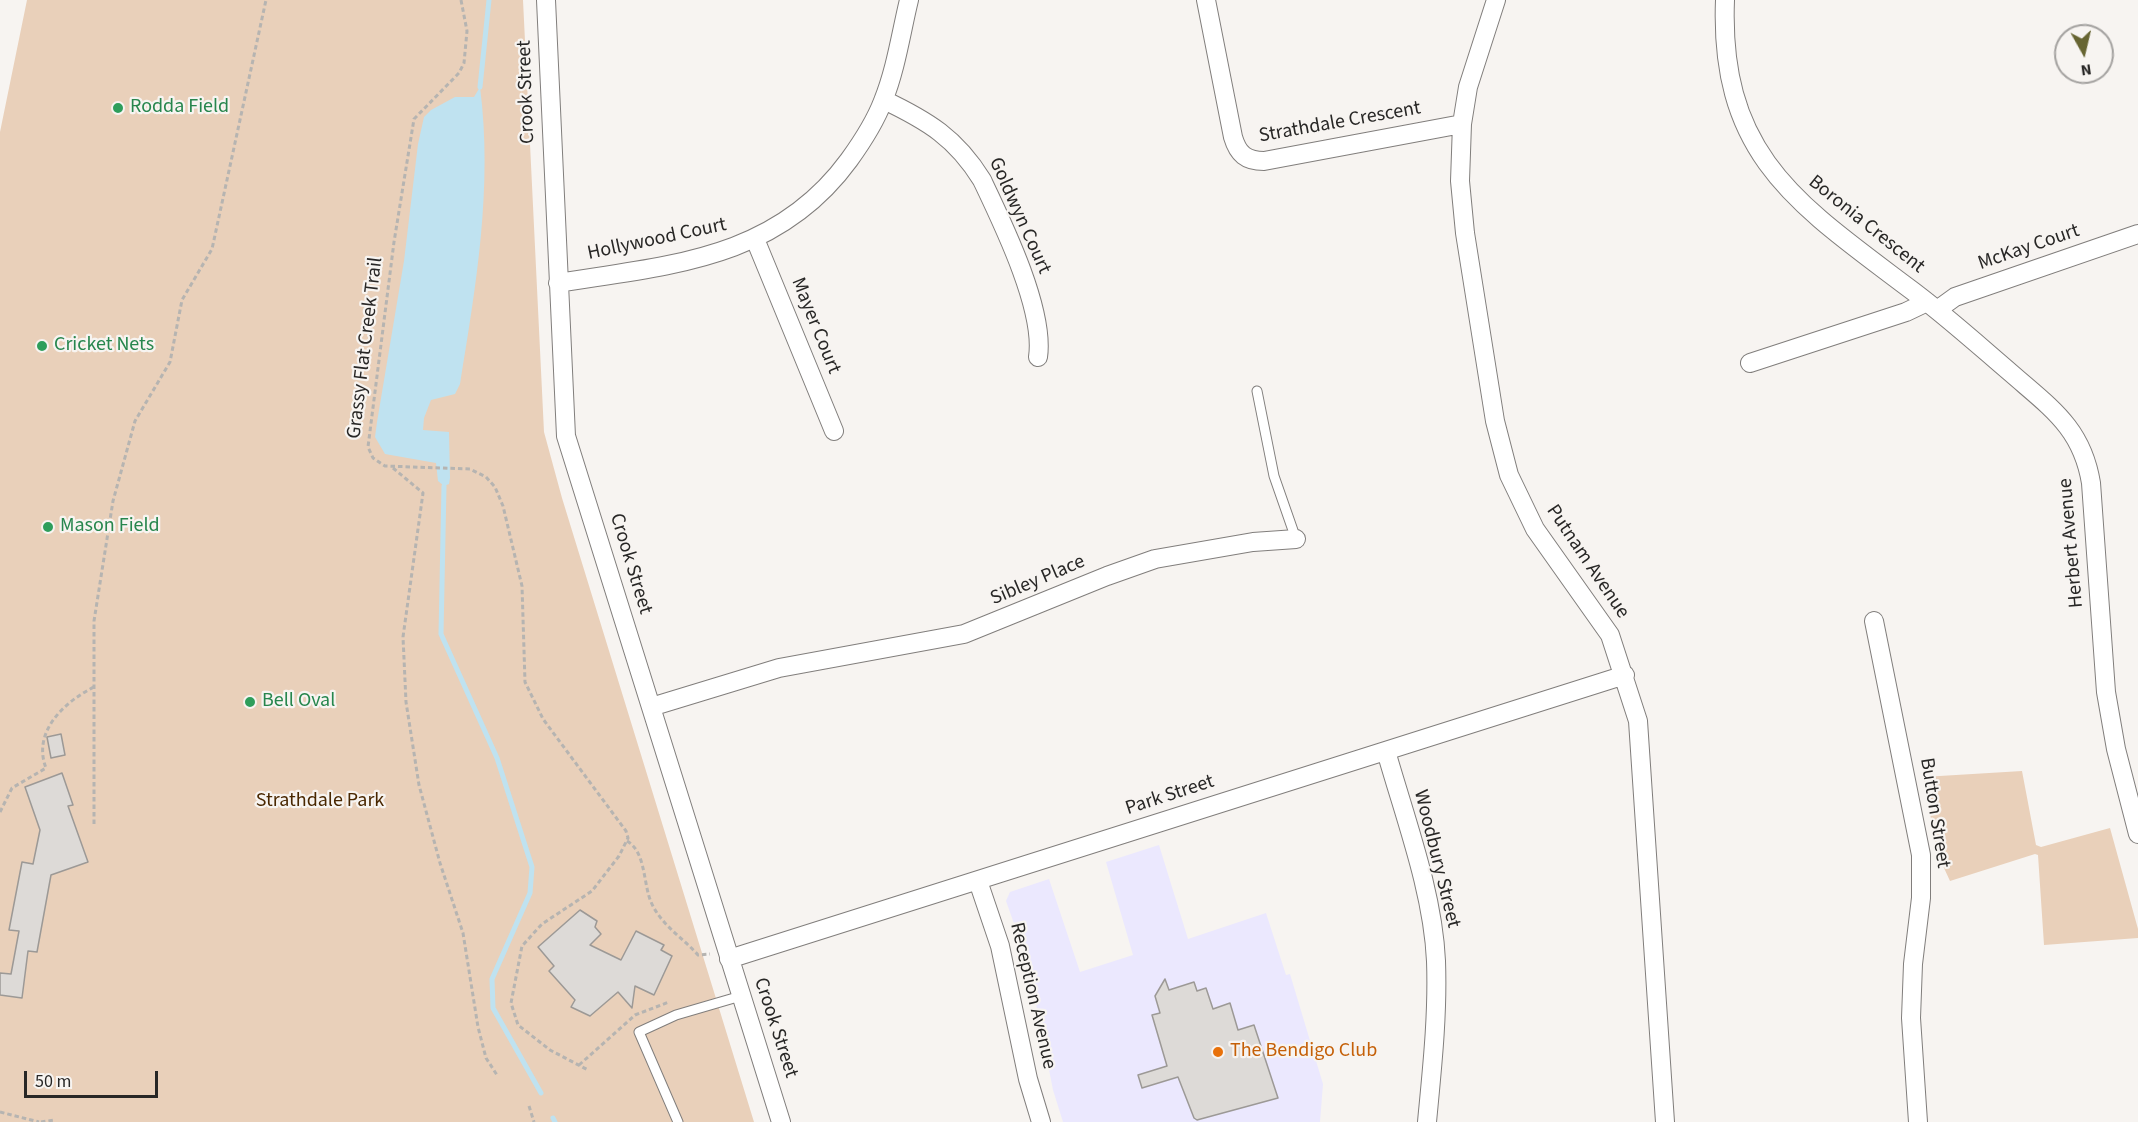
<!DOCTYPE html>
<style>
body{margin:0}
#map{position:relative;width:2138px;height:1122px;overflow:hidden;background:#f7f4f1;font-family:"Source Sans 3",sans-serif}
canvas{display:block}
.north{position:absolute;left:2054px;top:24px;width:60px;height:60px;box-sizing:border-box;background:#f7f4f1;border:2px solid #a4a2a0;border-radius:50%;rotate:172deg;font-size:16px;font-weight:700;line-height:24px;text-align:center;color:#282726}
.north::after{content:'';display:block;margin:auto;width:21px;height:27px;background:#676532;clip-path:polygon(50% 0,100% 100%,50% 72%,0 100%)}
.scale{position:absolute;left:24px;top:1071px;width:134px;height:27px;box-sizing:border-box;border:3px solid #282726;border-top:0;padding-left:8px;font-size:18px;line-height:21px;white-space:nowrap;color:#282726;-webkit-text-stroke:4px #f7f4f1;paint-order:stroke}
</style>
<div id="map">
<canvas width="2138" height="1122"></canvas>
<div class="north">N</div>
<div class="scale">50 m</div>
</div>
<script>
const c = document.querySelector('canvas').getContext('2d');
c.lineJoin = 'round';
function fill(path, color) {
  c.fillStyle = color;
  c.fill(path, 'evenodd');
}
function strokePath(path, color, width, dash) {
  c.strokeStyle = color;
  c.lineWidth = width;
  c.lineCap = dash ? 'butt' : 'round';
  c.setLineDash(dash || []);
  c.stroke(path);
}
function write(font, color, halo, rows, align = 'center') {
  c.font = font + ' "Source Sans 3",sans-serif';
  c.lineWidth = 4.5;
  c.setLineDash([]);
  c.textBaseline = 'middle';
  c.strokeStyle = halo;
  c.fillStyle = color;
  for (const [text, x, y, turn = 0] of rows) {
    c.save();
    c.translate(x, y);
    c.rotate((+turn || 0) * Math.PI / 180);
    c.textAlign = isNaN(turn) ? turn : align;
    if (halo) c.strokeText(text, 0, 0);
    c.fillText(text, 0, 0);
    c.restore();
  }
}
const commercial = new Path2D(`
 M1159 845 1188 939 1266 913 1286 975 1290 974 1323 1084 1320 1122H1063L1053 1090 1028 963 1006 901 1010 892 1049 879 1080 972 1133 955 1106 862Z`);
const green = new Path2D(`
 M27 0H523L544 432 562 498 754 1122H0V132Z
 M2022 771 2036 845 2041 847 2110 828 2138 929V938L2044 945 2038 855 2035 854 1950 881 1938 855 1923 777Z`);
const water = new Path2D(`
 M480 87C493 187 476 286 460 384L455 394 431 400 424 418 423 430 449 432 450 478 449 484 444 486 438 481 436 463 385 454 375 437 377 422 404 261 418 144 424 117 431 110 455 97H474Z`);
const stream = new Path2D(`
 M480 87 489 0
 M444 486 441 634 497 758 532 867 530 893 492 979 493 1008 541 1093
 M553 1118 555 1122`);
const building = new Path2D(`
 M61 734 65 755 51 758 47 737Z
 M62 773 73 805 68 806 88 862 51 875 37 952 28 951 22 998 0 995V973L11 974 19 931 9 930 22 862 33 864 40 830 25 787Z
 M580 910 597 921 595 927 601 934 590 945 621 960 636 931 664 945 661 950 672 956 654 995 635 986 632 1008 618 992 590 1016 571 1007 575 1000 549 971 554 966 538 947Z
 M1165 979 1169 990 1194 982 1197 991 1206 988 1213 1009 1230 1003 1238 1030 1254 1025 1278 1098 1197 1120 1194 1118 1178 1077 1142 1088 1138 1075 1167 1066 1152 1015 1160 1013 1155 996Z`);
const path = new Path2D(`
 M461 0 467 31 464 63 459 73 414 119 394 242 368 447 373 458 385 466 470 469 486 477 495 487 503 506 522 586 525 682 543 719 626 831 628 838 619 856 592 891 542 924 522 946 511 1003 518 1025 550 1050 588 1070
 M393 468 423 493 403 637 406 702 419 785 440 863 463 933 478 1027 486 1058 497 1075
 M0 812 12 788 46 768C32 732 64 702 94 687
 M94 824V621L113 501 135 421 170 362 182 300 212 249 266 0
 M627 841C646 852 643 883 651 902 661 925 682 937 698 955L710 954
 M579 1065 635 1015 669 1002
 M529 1106 534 1122
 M0 1112 39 1122
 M41 1122 54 1120`);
const service = new Path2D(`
 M1257 391 1274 476 1296 539
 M678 1122 639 1032 676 1015 741 996`);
const minor = new Path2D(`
 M546 0 566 436 781 1122
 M1206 0 1233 137C1238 154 1246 161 1264 161L1462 124
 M1496 0 1468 87 1462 124 1460 181 1465 233 1495 421 1509 475 1535 529 1610 635 1638 721 1665 1122
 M1725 0C1719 154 1796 203 1906 286 1943 313 1977 344 2011 373 2051 408 2082 428 2091 483L2106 692 2116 749 2138 834
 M884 100C928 121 956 138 982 180 1003 224 1045 310 1038 357
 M755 239 834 431
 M558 283C669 265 776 260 849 160 862 142 875 122 883 101 896 69 901 33 909 0
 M1937 310 1955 297 2138 234
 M1750 363 1906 312 1927 302
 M1874 621 1921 855V898L1913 964 1911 1018 1918 1122
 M651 707 779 668 964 634 1107 576 1155 559 1253 542 1296 539
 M1386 751C1405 818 1433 892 1436 961 1438 1015 1432 1069 1427 1122
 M978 881 1000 946 1028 1079 1041 1122
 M729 959 1625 675`);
const markers = [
 [118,108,6,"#2e9e5b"],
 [42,346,6,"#2e9e5b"],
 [48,527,6,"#2e9e5b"],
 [250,702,6,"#2e9e5b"],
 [1218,1052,6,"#e8710a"]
];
const streetNames = [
 ["Crook Street",527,92,-92],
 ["Strathdale Crescent",1340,123,-10],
 ["Goldwyn Court",1019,216,66],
 ["Boronia Crescent",1866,225,39],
 ["Hollywood Court",657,240,-12],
 ["McKay Court",2029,248,-19],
 ["Mayer Court",815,326,68],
 ["Grassy Flat Creek Trail",366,348,-83],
 ["Herbert Avenue",2072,543,-95],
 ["Putnam Avenue",1587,562,56],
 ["Crook Street",630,564,73],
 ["Sibley Place",1038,581,-23],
 ["Park Street",1170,796,-18],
 ["Button Street",1934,813,81],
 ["Woodbury Street",1436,859,76],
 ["Reception Avenue",1032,996,77],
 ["Crook Street",775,1028,72]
];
const leisureNames = [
 ["Rodda Field",130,108],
 ["Cricket Nets",54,346],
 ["Mason Field",60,527],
 ["Bell Oval",262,702]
];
const parkNames = [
 ["Strathdale Park",320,802]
];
const foodNames = [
 ["The Bendigo Club",1230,1052]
];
fill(commercial, '#ebe8fe');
fill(green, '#e9d0ba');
fill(water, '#bfe2f0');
strokePath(stream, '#bfe2f0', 5);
fill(building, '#dddad7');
strokePath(building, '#9c9996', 1.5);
strokePath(service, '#817e7c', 11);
strokePath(minor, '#817e7c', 20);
strokePath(path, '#b6b4b1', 3, [4.5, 3]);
strokePath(service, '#fff', 9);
strokePath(minor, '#fff', 18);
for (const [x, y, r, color] of markers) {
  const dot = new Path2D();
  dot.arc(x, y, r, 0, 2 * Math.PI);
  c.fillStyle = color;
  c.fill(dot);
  strokePath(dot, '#f7f4f1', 2);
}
write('20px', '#282726', '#f7f4f1', streetNames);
write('20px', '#27864d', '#f7f4f1', leisureNames, 'left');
write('20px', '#492700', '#f7f4f1', parkNames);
write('20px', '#c56008', '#f7f4f1', foodNames, 'left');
</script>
